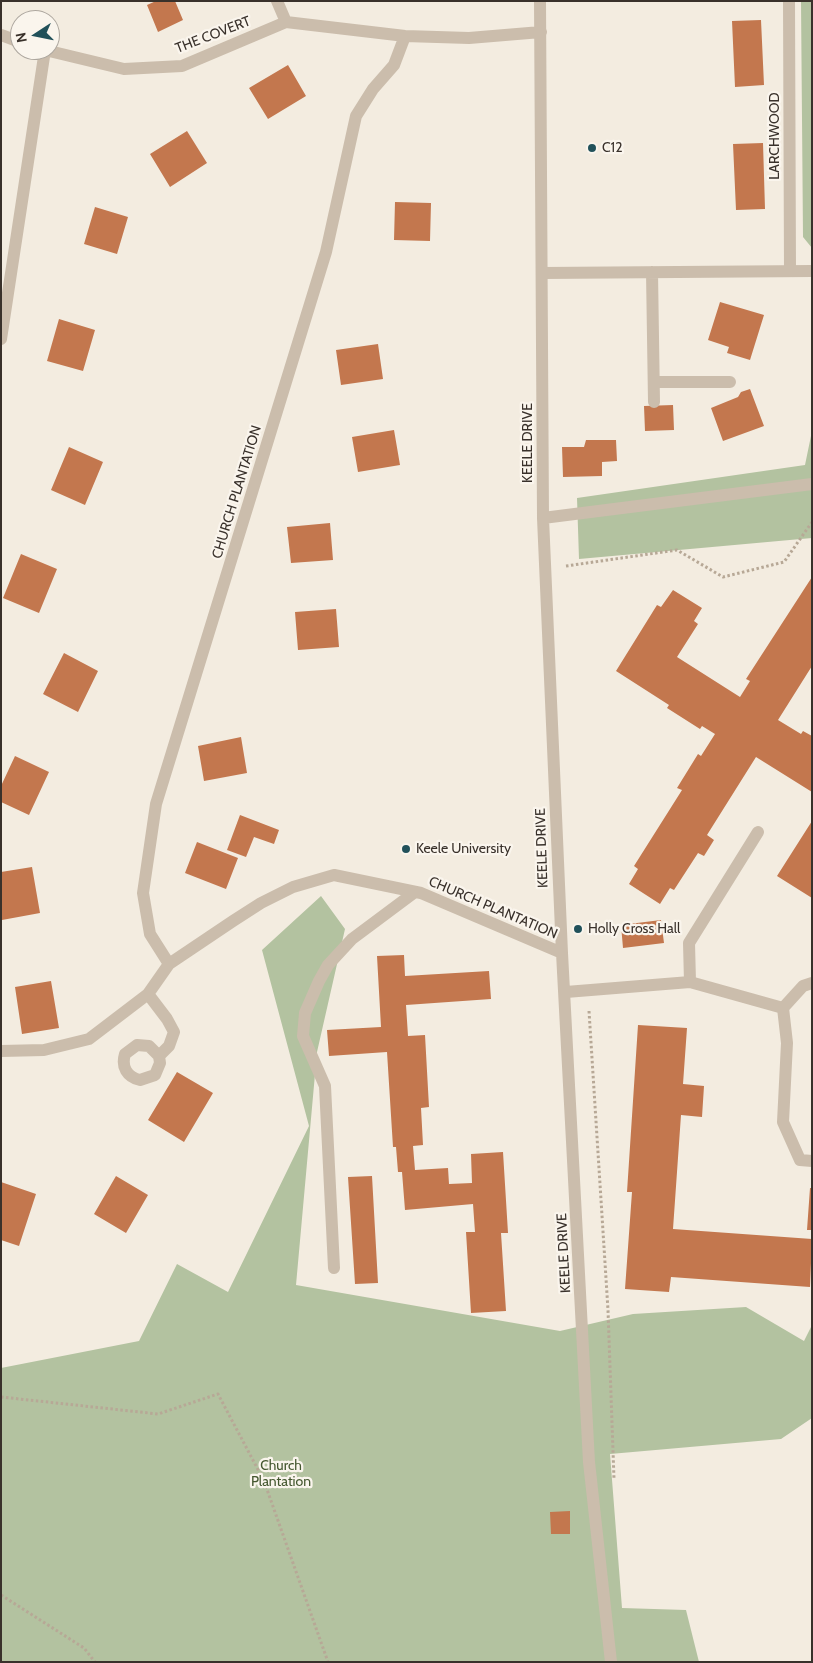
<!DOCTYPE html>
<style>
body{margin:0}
#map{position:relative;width:813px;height:1663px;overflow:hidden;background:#f3ece0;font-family:Cabin,sans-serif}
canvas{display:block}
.frame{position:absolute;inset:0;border:2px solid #39312b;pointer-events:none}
.north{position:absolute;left:10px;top:10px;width:50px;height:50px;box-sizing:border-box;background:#faf5ed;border:1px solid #ada79f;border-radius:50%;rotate:259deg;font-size:14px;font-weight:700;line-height:20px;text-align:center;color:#39312b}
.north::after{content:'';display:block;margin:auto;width:18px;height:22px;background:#21515a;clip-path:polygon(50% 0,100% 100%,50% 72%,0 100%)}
</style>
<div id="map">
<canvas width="813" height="1663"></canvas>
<div class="frame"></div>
<div class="north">N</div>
</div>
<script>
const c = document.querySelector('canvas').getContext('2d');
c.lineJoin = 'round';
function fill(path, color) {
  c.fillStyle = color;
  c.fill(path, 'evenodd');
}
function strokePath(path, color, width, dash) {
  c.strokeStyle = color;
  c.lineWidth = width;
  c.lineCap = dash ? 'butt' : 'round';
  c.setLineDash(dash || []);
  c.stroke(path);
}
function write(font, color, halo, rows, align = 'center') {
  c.font = font + ' Cabin,sans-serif';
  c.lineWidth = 4.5;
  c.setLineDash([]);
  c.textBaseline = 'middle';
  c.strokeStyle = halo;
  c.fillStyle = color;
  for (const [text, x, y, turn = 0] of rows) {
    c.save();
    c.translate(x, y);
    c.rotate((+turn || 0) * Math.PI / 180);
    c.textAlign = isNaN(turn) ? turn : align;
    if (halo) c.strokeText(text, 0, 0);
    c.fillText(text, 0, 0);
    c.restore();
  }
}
const green = new Path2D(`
 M801 1H812V248L803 237Z
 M812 431V538L579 559 577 498 805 465Z
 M321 896 345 929 317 1052 296 1285 560 1331 633 1314 746 1307 804 1341 812 1325V1418L781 1439 610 1454 622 1608 686 1610 699 1662H1V1368L139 1341 177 1264 228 1292 309 1126 262 950Z`);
const building = new Path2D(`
 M156 1H175L183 20 158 32 147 5Z
 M761 20 764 85 735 87 732 21Z
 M288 65 306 96 268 119 249 88Z
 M187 131 207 163 170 187 150 154Z
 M763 143 765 209 736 210 733 144Z
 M395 202 431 203 430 241 394 240Z
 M95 207 128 217 117 254 84 244Z
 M720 302 764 315 750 360 727 353 729 347 708 340Z
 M59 319 95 330 83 371 47 361Z
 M378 344 383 379 341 385 336 350Z
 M750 389 764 426 723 441 711 408 738 397 741 392Z
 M673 405 674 430 645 431 644 406Z
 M394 430 400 465 358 472 352 437Z
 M586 440H616L617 461 602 462V476L563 477 562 447H584Z
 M69 447 103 462 85 505 51 490Z
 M330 523 333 560 291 563 287 527Z
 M21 554 57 569 39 613 3 598Z
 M812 577V666L778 720 801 734 803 731 812 736V792L756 757 707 835 714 840 704 856 698 853 674 890 670 888 660 904 629 884 638 869 634 866 682 790 677 788 698 754 701 756 715 734 702 726 700 729 667 708 669 705 616 671 657 605 661 607 673 590 702 608 694 621 698 624 677 657 740 697 750 681 746 679Z
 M336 609 339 647 298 650 295 612Z
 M64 653 98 671 78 712 43 694Z
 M241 737 247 773 204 781 198 746Z
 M15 756 49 772 29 815 1 802V786Z
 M240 815 279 830 274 844 254 837 246 857 227 850Z
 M812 821V898L777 876Z
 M197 842 238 858 226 889 185 873Z
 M32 867 40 913 2 920 1 872Z
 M661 920 664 943 623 948 621 925Z
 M404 955 405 976 489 971 491 999 406 1005 408 1036 425 1035 429 1107 421 1108 423 1145 413 1146 415 1170 448 1168 449 1184 472 1183 471 1154 503 1152 508 1233H501L506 1311 471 1313 466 1232H475L473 1204 405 1210 402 1172H398L396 1147H393L387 1052 329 1056 327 1030 381 1027 377 956Z
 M51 981 59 1028 22 1034 15 987Z
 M638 1025 687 1028 683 1084 704 1086 702 1117 681 1115 673 1229 812 1239 810 1287 671 1277 669 1292 625 1289 632 1192H627Z
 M177 1072 213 1093 184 1142 148 1120Z
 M116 1176 148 1195 126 1233 94 1214Z
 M372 1176 378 1283 355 1284 348 1177Z
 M1 1182 36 1194 19 1246 1 1240Z
 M810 1188H812V1230H807Z
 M570 1511V1534H551L550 1512Z`);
const path = new Path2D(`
 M566 566 677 550 723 577 784 562 812 522
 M589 1011 608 1310 614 1479
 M1 1397 158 1414 218 1394 264 1481 328 1662
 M1 1595 84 1648 95 1662`);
const minor = new Path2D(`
 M277 1 286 22
 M540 1 543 518 562 953 589 1462 611 1662
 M789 1 790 271
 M1 35 20 42
 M45 50 124 69 182 66 286 22 405 36 469 38 541 32
 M652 272 654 402
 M543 273 812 271
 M1 339 45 50
 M654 382H730
 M543 518 812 484
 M169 964 150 934 143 893 156 804 326 252 356 116 373 89 394 65 405 36
 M690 982 689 943 758 832
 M566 992 690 982 783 1008 787 1043 783 1122 800 1160 812 1161
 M148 994 167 1019 174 1032 169 1046 159 1056 160 1063 155 1075 140 1080C127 1077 121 1067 125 1054L137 1045 149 1046 159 1056
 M783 1008 803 986 812 983
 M1 1051 44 1050 89 1039 148 994 169 964 233 921 261 903 293 887 334 875 421 893 562 953
 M334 1268 325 1086 303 1036 305 1013 319 981 328 965 352 939 415 892`);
const markers = [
 [592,148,5,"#21515a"],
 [406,849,5,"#21515a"],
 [578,929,5,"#21515a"]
];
const streetNames = [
 ["THE COVERT",213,35,-21],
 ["LARCHWOOD",775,136,-90],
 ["KEELE DRIVE",528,443,-90],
 ["CHURCH PLANTATION",237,492,-73],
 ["KEELE DRIVE",542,848,-92],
 ["CHURCH PLANTATION",493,908,23],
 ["KEELE DRIVE",564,1253,-93]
];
const poiNames = [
 ["C12",602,148],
 ["Keele University",416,849],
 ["Holly Cross Hall",588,929]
];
const parkNames = [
 ["Church",281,1466],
 ["Plantation",281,1482]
];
fill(green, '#b3c2a0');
fill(building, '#c3774e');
strokePath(path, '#b7a896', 3, [2.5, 2.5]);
strokePath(minor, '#cbbdac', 12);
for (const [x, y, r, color] of markers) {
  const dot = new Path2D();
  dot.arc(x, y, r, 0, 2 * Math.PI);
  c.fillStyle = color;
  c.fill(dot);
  strokePath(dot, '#faf5ed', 2);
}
write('14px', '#39312b', '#faf5ed', streetNames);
write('14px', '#39312b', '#faf5ed', poiNames, 'left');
write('14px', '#44572f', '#faf5ed', parkNames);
</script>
